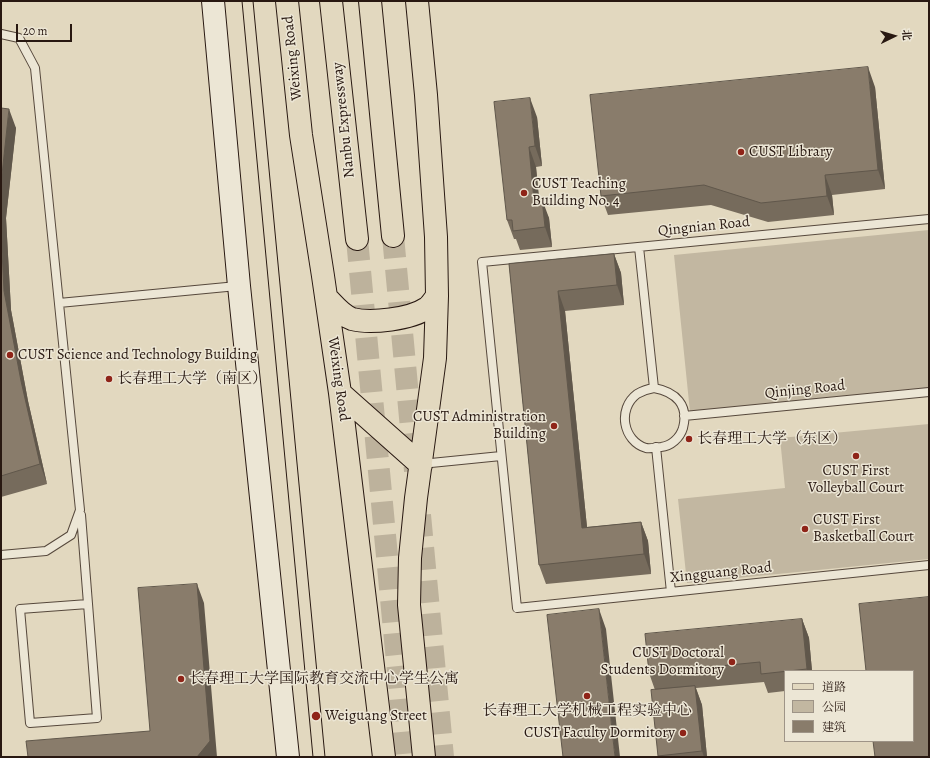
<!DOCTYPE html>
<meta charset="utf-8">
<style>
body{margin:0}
#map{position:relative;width:930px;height:758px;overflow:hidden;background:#e2d8bf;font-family:Alegreya,"Noto Serif SC",serif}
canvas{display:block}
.frame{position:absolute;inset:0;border:2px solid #281811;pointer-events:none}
.legend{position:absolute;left:784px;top:670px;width:130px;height:72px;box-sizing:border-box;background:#ece6d5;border:1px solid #9e9487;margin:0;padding:5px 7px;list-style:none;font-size:12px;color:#281811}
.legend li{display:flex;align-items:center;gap:8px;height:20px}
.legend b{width:20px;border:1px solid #9e9487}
.north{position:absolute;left:874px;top:16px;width:40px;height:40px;-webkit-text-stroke:3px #ece6d5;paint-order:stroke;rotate:85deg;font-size:11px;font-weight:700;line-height:16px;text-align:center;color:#281811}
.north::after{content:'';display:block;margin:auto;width:14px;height:18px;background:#281811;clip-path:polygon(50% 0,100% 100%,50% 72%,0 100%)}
.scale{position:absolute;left:16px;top:24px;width:56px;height:18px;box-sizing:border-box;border:2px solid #281811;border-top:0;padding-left:5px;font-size:12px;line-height:14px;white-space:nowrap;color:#281811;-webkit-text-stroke:3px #ece6d5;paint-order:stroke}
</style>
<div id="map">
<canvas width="930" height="758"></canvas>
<div class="frame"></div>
<ul class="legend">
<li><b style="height:5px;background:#e2d8bf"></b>道路</li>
<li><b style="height:11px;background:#c2b7a1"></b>公园</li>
<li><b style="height:11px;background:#897c6b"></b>建筑</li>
</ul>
<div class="north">北</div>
<div class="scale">20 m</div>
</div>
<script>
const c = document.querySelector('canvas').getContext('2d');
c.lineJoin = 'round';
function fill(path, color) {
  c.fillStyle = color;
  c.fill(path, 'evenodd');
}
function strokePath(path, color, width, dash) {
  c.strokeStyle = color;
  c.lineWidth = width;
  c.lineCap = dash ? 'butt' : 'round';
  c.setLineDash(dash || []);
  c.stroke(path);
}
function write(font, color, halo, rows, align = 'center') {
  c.font = font + ' Alegreya,"Noto Serif SC",serif';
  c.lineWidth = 3;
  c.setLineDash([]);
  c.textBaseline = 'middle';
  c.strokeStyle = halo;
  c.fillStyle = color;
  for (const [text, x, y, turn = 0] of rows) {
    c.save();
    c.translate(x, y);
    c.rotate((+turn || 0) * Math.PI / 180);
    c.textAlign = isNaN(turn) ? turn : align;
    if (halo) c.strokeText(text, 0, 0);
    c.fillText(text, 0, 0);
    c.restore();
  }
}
const green = new Path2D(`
 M929 230V388L690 412 674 255Z
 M929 424V559L687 583 678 499 785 488 780 438Z`);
const highwayTunnel = new Path2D(`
 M393 236 415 471
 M357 239 406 757
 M420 515 443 757`);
const lane = new Path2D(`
 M1 34 19 38 35 68 80 510 71 535 46 551 1 555
 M929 219 482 262 517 608 929 565
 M639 247 654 388
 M59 303 237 286
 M654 388C676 392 689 405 683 428 680 438 671 446 661 447 657 447 651 449 646 448 623 441 617 409 637 394 642 391 648 389 654 388Z
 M684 416 929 392
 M656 447 671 592
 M421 464 501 456
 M81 515 97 718 30 723 20 609 88 604`);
const secondary = new Path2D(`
 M213 1 239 286 288 757`);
const primary = new Path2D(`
 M287 1 301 135 323 276 340 393 384 757
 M417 1 426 95 436 237 437 296 435 358 416 498 410 558 409 605 424 757
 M326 297C334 305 341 315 352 319 371 324 411 319 427 308 431 305 434 300 437 296
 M340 393 421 465`);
const highway = new Path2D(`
 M331 1 357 239
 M370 1 393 236`);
const tram = new Path2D(`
 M242 1 313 757
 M253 1 325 757`);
const wall = new Path2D(`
 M875 87 885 189 832 195 834 215 768 222 711 205 608 215 601 196Z
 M1 108 16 128 6 218 11 310 28 401 47 484 1 497Z
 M537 117 542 166 536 167 539 199 549 218 552 247 520 250 516 239H514L507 220Z
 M614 254 621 273 624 305 565 311 587 527 641 522 648 541 651 574 546 584 539 565 509 264Z
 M802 619 809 638 812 671H785V691L768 693 764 682 696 688 702 705 707 757H658L655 690 649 673Z`);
const shadedWall = new Path2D(`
 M868 67 875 87 885 189 878 170Z
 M530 98 537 117 542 166 535 146Z
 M9 109 16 128 6 218 11 310 28 401 47 484 40 464 21 381 4 291 1 231V184Z
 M529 147 536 167 541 219 534 200Z
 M825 175 832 195 834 215 827 196Z
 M542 199 549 218 552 247 545 227Z
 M614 254 621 273 624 305 617 285Z
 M558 291 565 311 589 547 582 528Z
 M641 522 648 541 651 574 644 554Z
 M197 584 204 603 217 757H197Z
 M599 609 606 629 620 757H615Z
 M802 619 809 638 812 671H807V669Z
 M695 686 702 705 707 757H704L702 751Z`);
const building = new Path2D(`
 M868 67 878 170 825 175 827 196 761 203 704 185 601 196 590 95Z
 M530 98 535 146 529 147 534 200 542 199 545 227 513 231 512 220H507L494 102Z
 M1 108 9 109 1 184Z
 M1 231 4 291 21 381 40 464 1 476Z
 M614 254 617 285 558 291 582 528 641 522 644 554 539 565 509 264Z
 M197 584 210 741 197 757H28L26 741 150 731 138 588Z
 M929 597V757H875L873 741H913V671H866L859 604Z
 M599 609 615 757H563L547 615Z
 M802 619 807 669 761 674 760 662 649 673 645 634Z
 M695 686 702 751 658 756 651 690Z`);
const markers = [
 [741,152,4,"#8f2418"],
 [524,193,4,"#8f2418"],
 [10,355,4,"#8f2418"],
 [109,379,4,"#8f2418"],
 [554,426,4,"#8f2418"],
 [689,439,4,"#8f2418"],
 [856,456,4,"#8f2418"],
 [805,529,4,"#8f2418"],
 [732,662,4,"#8f2418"],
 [181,679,4,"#8f2418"],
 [587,696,4,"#8f2418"],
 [316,716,5,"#8f2418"],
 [683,733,4,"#8f2418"]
];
const streetNames = [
 ["Weixing Road",293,58,-96],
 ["Nanbu Expressway",344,120,-96],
 ["Qingnian Road",704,227,-6],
 ["Weixing Road",338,379,82],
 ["Qinjing Road",805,390,-6],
 ["Xingguang Road",721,573,-6]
];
const poiNames = [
 ["CUST Library",749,152],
 ["CUST Teaching",532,184],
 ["Building No. 4",532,201],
 ["CUST Science and Technology Building",18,355],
 ["长春理工大学（南区）",117,379],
 ["CUST Administration",546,417,"right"],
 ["Building",546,434,"right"],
 ["长春理工大学（东区）",697,439],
 ["CUST First",856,471,"center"],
 ["Volleyball Court",856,488,"center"],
 ["CUST First",813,520],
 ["Basketball Court",813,537],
 ["CUST Doctoral",724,653,"right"],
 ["Students Dormitory",724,670,"right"],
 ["长春理工大学国际教育交流中心学生公寓",189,679],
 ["长春理工大学机械工程实验中心",587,711,"center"],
 ["Weiguang Street",325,716],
 ["CUST Faculty Dormitory",675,733,"right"]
];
fill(green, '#c2b7a1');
strokePath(highwayTunnel, '#bdb29c', 22, [22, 11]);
strokePath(lane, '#56483c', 10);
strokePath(secondary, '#281811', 24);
strokePath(primary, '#281811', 24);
strokePath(highway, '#281811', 24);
strokePath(lane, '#ece6d5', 8);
strokePath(secondary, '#ece6d5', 22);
strokePath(primary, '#e2d8bf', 22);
strokePath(highway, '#e2d8bf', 22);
strokePath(tram, '#281811', 1);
fill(wall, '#766b5c');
fill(shadedWall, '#60574b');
fill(building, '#897c6b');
strokePath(building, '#60574b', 1);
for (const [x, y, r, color] of markers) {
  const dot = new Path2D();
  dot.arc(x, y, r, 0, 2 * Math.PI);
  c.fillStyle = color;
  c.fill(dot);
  strokePath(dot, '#ece6d5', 1.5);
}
write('15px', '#281811', '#ece6d5', streetNames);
write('15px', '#281811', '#ece6d5', poiNames, 'left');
</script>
